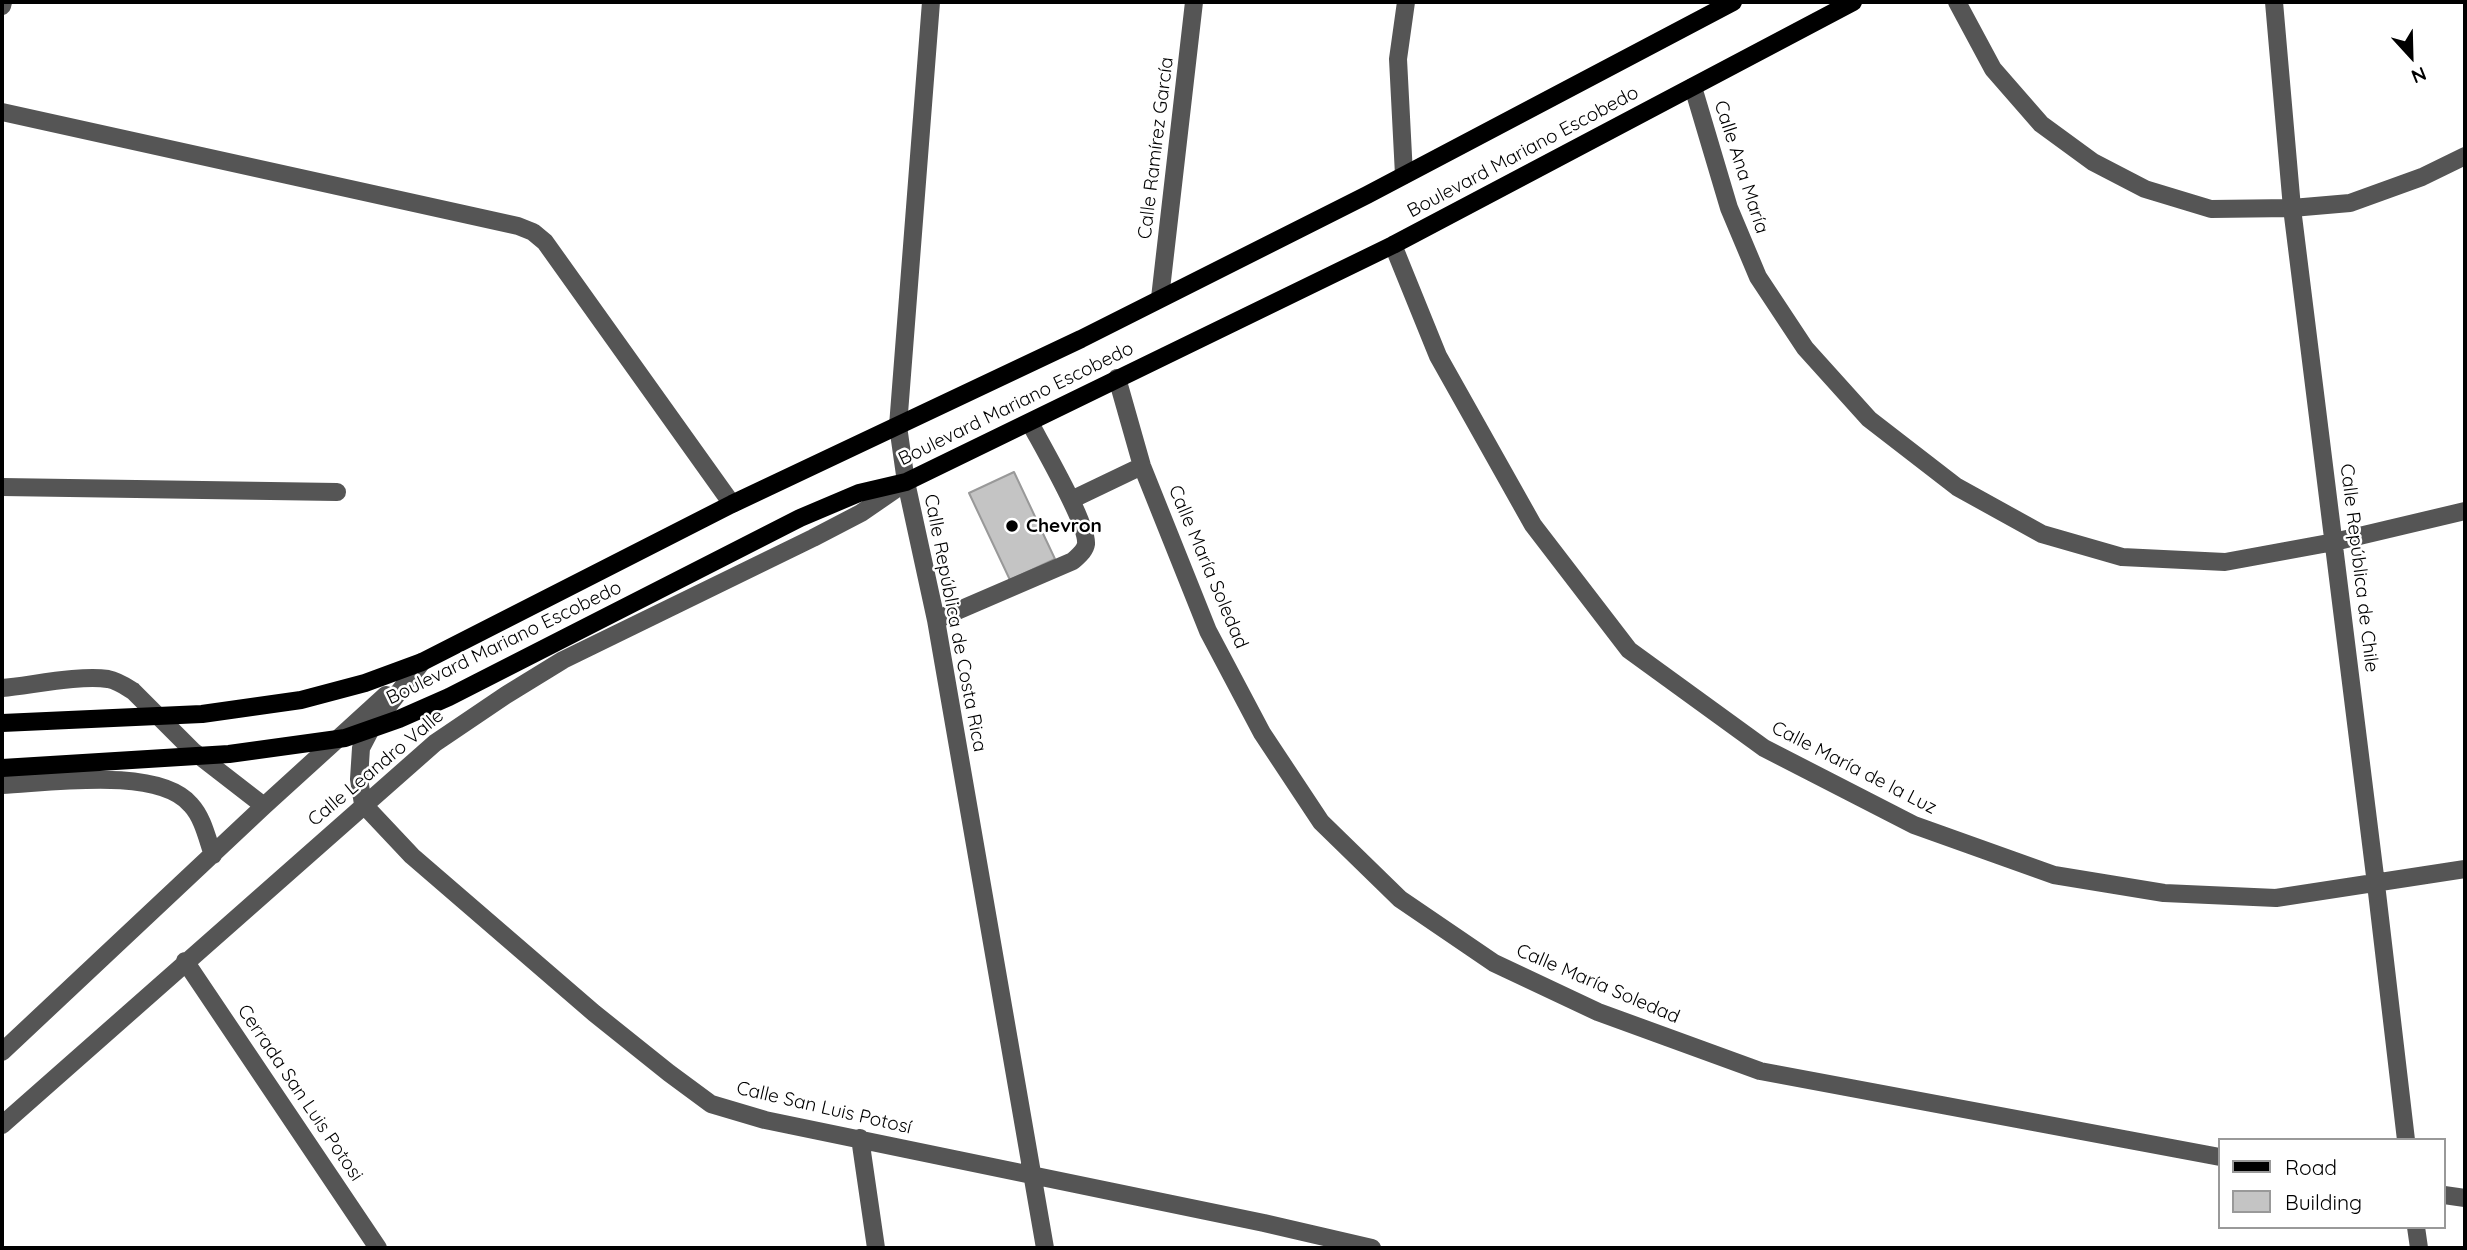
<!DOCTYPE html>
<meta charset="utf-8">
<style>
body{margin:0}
#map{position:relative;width:2467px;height:1250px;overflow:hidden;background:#fff;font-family:Quicksand,sans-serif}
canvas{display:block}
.frame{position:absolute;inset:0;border:4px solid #000;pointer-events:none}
.legend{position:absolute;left:2218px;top:1138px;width:228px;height:91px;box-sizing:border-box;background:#fff;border:2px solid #999;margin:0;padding:9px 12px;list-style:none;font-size:21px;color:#000}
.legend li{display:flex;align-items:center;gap:14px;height:35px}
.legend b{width:35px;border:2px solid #999}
.north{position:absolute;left:2376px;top:21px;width:70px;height:70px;-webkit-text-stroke:5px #fff;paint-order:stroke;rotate:158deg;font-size:19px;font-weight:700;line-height:28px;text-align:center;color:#000}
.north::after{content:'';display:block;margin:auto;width:24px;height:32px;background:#000;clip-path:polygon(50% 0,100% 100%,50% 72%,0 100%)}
</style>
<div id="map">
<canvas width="2467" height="1250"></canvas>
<div class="frame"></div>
<ul class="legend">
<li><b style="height:9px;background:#000"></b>Road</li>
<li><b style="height:19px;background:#c4c4c4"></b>Building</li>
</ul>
<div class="north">N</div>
</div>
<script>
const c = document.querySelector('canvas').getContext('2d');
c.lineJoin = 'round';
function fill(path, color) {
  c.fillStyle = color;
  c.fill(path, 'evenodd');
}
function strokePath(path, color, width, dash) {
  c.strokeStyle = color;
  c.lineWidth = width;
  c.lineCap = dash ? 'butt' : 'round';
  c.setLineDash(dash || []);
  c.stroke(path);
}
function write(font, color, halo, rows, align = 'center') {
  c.font = font + ' Quicksand,sans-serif';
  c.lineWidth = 5;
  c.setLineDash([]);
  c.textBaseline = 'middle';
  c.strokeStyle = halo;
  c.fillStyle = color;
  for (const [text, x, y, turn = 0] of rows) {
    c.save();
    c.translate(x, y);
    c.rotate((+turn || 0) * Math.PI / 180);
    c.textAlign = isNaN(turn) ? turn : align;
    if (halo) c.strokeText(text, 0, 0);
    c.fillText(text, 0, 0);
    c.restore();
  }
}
const building = new Path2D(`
 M1014 472 1055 559 1010 580 969 493Z`);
const minor = new Path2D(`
 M931 2 898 426 906 482 936 620 1045 1248
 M1957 2 1993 69 2041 124 2093 162 2145 189 2211 209 2292 208 2350 203 2422 177 2465 156
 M2274 2 2292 208 2376 884 2406 1140
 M2 6 3 2
 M1693 87 1729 208 1758 277 1805 348 1869 419 1957 487 2042 534 2122 557 2225 562 2334 542 2465 511
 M2 112 518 226 533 232 545 242 732 504
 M1404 175 1398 59 1406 2
 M1393 245 1438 356 1533 525 1629 650 1764 748 1914 825 2054 875 2164 893 2276 898 2465 869
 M1160 298 1194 2
 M1117 378 1142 466 1208 631 1262 733 1321 822 1400 899 1494 963 1598 1012 1760 1071 2220 1157
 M2 487 337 492
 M1071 500 1142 466
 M936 620 1073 561C1078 556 1085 551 1086 544 1088 524 1041 444 1030 423
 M422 662 372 727 361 748 359 779 363 804 412 856 594 1013 669 1073 711 1104 765 1120 1264 1223 1372 1248
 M2 688C33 685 79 675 108 679 118 681 125 686 133 691L193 751 264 806
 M2 785C49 783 159 766 191 805 203 818 207 838 213 855
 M185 961 378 1248
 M2 1052 264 806 386 695
 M2 1125 435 743 506 695 563 660 813 538 861 513 906 482
 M860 1138 876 1248
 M2444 1195 2465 1198
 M2416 1227 2419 1248`);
const major = new Path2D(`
 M2 723 202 714 301 700 365 683 422 662 732 504 1081 339 1367 195 1733 2
 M2 768 229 754 345 738 399 719 449 697 800 518 859 493 906 482 1393 245 1853 2`);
const markers = [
 [1012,526,7,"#000"]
];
const streetNames = [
 ["Calle Ramírez García",1156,148,-83],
 ["Boulevard Mariano Escobedo",1523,152,-28],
 ["Calle Ana María",1741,167,72],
 ["Boulevard Mariano Escobedo",1016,404,-26],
 ["Calle María Soledad",1208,567,67],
 ["Calle República de Chile",2359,568,83],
 ["Calle República de Costa Rica",955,623,79],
 ["Boulevard Mariano Escobedo",504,643,-26],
 ["Calle Leandro Valle",376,768,-40],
 ["Calle María de la Luz",1854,768,27],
 ["Calle María Soledad",1598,984,23],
 ["Cerrada San Luis Potosi",300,1093,56],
 ["Calle San Luis Potosí",824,1108,13]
];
const poiNames = [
 ["Chevron",1026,526]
];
fill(building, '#c4c4c4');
strokePath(building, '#999', 2);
strokePath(minor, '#555', 18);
strokePath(major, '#000', 18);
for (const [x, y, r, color] of markers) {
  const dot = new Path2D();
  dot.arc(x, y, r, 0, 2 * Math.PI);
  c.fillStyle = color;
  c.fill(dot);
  strokePath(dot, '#fff', 2.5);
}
write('19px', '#000', '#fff', streetNames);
write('bold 19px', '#000', '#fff', poiNames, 'left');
</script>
